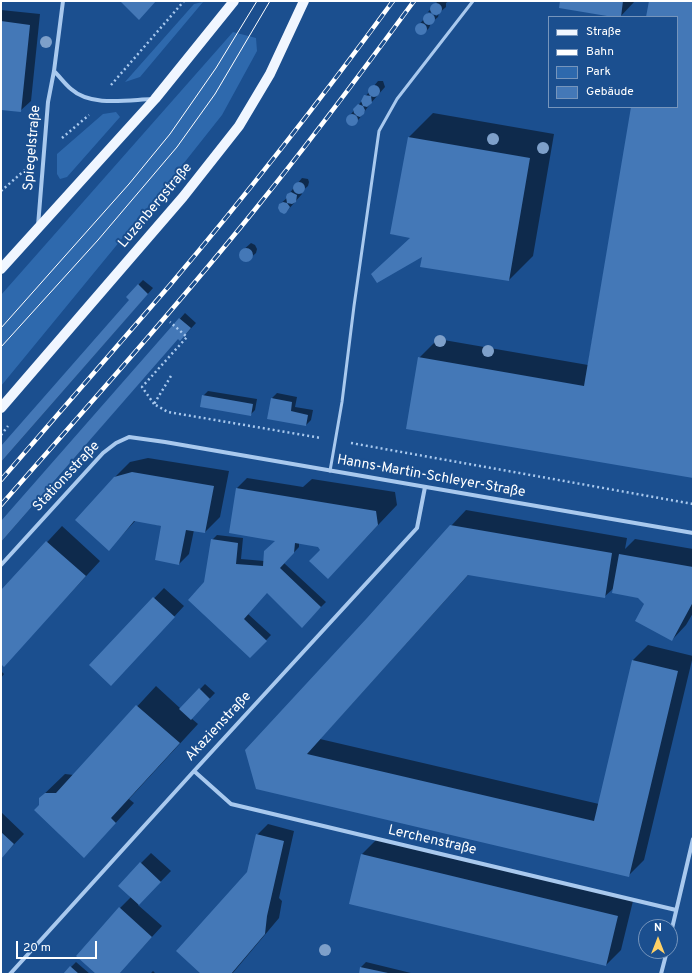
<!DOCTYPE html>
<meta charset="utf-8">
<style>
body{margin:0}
#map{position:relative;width:694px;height:975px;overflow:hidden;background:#1b4f8f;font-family:Overpass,sans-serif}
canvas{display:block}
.frame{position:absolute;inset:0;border:2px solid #fff;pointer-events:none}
.legend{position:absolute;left:548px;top:16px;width:130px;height:92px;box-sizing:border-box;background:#1b4f8f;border:1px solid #7695bc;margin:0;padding:5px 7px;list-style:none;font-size:12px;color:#fff}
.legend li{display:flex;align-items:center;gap:8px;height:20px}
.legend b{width:20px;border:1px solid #7695bc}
.north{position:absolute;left:638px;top:919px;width:40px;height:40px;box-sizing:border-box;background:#1b4f8f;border:1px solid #7695bc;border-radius:50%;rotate:0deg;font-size:11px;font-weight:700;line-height:16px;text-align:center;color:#fff}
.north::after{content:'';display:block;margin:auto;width:14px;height:18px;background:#ffd166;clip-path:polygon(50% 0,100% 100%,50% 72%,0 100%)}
.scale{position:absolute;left:16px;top:941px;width:81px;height:18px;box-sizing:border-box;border:2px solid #fff;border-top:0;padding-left:5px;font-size:12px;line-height:14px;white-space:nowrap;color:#fff;-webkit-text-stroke:3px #1b4f8f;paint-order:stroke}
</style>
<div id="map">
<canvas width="694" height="975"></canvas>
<div class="frame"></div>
<ul class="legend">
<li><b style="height:5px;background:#f0f6ff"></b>Straße</li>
<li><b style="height:5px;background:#fff"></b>Bahn</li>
<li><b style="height:11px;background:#2e69ad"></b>Park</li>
<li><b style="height:11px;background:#4478b7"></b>Gebäude</li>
</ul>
<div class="north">N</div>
<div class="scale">20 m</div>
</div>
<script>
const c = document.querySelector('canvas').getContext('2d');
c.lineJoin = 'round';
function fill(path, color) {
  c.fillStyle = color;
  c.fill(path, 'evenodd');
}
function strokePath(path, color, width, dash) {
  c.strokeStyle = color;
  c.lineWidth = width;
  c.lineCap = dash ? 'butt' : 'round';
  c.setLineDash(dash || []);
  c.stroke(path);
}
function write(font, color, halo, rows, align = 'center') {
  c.font = font + ' Overpass,sans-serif';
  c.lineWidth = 4;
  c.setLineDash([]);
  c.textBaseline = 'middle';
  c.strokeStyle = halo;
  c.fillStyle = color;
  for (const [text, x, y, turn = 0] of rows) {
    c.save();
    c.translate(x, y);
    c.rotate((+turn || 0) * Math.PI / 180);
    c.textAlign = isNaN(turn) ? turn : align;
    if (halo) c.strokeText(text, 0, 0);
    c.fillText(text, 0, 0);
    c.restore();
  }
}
const green = new Path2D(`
 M203 2 140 77 125 82 194 4Z
 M233 32 256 38 257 51 222 115 180 168 1 386V295Z
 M116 112 120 117 67 177 60 179 57 174V154L103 114Z`);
const shadow = new Path2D(`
 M438 1H449L446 3V7L439 13 438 17 431 23 429 28 424 33H420L417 31 416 28 424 19 425 16 428 13 437 16 438 14 428 12Z
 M561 1H635L620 17Z
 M650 1H693V477L419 358 438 339 588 365 632 107H677V17H647Z
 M1 10 40 14 31 101 20 111 1 109Z
 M378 81H383L385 87 370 104 359 119 354 124 350 125 347 123V119Z
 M433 113 554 134 533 256 509 280 423 256 412 237 392 234 409 137Z
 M302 178 308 179 309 182 308 186 301 192 302 194 287 211 280 204 287 198 288 195Z
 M251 243 255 245 257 249 256 253 247 261 243 259 240 256 242 251Z
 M143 280 153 288 1 462V447L130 300 138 285Z
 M185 313 196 323 185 335 178 338 1 542V523Z
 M208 391 257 399 255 410 250 415 203 396Z
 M277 393 297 397 295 407 313 410 311 420 306 425 272 398Z
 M148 458 229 471 220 517 205 532 194 530 189 554 179 564 162 526 136 520 109 549 114 478 130 462Z
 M247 478 303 487 312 479 395 492 397 505 328 578 321 550 319 546 299 543V547L284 563 326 602 307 621 267 592 248 614 271 635 250 657 212 540 217 535 243 538 241 559 264 561 276 540 237 488Z
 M466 510 627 538 625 549 635 539 693 549V613L686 625 672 640 639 597 614 588 604 597 469 574 320 739 599 804 633 660 648 645 693 656 644 860 629 875 257 788 368 619 451 526Z
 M62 526 100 561 18 650 1 663V592Z
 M164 588 184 606 121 674 90 665Z
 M1 671 4 674 1 678Z
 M205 684 215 693 191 718 198 724 129 799 134 803 84 857 40 806V798L65 774 74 775 156 686 181 709Z
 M1 812 24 834 1 858Z
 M268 824 294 831 279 898 282 901 279 918 232 974H203L248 873 257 835Z
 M377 839 633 901 621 950 606 965 362 854Z
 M151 853 171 871 138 905 162 926 118 974H97L120 908 131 897 141 863Z
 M76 962 90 974H64Z
 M366 962 415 974H360L361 967Z
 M153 971 156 974H150Z`);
const building = new Path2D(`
 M120 1H156L139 20Z
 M560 1H623L621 17H613L559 8Z
 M649 1H693V478L406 429 418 357 584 386 631 107H677V17H646Z
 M430 9a6 6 0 1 1 12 0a6 6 0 1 1-12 0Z
 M423 19a6 6 0 1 1 12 0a6 6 0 1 1-12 0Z
 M1 21 30 25 21 112 1 110Z
 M415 29a6 6 0 1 1 12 0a6 6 0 1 1-12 0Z
 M368 91a6 6 0 1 1 12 0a6 6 0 1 1-12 0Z
 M364 95 371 96 372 103 367 107 363 106 365 110 364 114 360 117 357 116 354 113 353 109 358 104 363 106 361 101Z
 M346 120a6 6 0 1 1 12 0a6 6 0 1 1-12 0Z
 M408 137 530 158 509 281 420 267 422 257 377 283 371 274 410 238 390 234Z
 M293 188a6 6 0 1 1 12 0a6 6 0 1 1-12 0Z
 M291 192 297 195 296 202 292 204 287 203 290 207 286 213 284 214 280 212 278 208 279 204 283 202 287 203 286 197 287 194Z
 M239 255a7 7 0 1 1 14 0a7 7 0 1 1-14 0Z
 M138 284 148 294 1 462V446L129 300 126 297Z
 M179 318 191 328 180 341 178 339 1 542V521Z
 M202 395 253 404 251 416 200 407Z
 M271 398 292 402 291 411 308 415 306 426 267 419Z
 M132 472 214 486 205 533 186 530 179 565 155 560 161 526 134 521 109 551 75 520 114 477Z
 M236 488 376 511 378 525 328 579 309 561 320 550 318 547 295 543 294 553 280 568 321 607 302 628 267 593 244 619 267 641 250 658 188 600 204 582 211 539 238 543 236 564 263 566 264 551 275 541 229 533Z
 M450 525 612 553 605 598 468 575 307 754 594 821 632 660 678 671 629 877 256 789 245 750 367 618Z
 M46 541 86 576 4 667 1 664V590Z
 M619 554 693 567V602L672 641 635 621 644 604 638 598 612 593Z
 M153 597 175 617 111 686 89 665Z
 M199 688 210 699 191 720 179 709Z
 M136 705 180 743 111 818 116 823 84 858 34 810 39 805V798L45 793H56Z
 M1 832 14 844 1 859Z
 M256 834 284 841 267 916 265 934 231 974H201L176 951 247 872Z
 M361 854 618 916 606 966 349 904Z
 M140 862 161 882 139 905 118 886Z
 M119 907 152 937 119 974H96L76 956Z
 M70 966 79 974H63Z
 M360 967 388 973V974H359Z`);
const path = new Path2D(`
 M111 85 184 1
 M62 138 89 115
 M1 191 25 170
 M171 376 154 404 168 412 321 438
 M154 404 142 387 187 337 170 322
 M1 435 8 426
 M351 443 693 504`);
const service = new Path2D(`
 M330 471 342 402 354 306 379 131 397 99 473 1`);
const minor = new Path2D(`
 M54 71C60 77 65 84 71 89 91 107 127 100 152 99
 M38 226 48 102 54 71 63 1
 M1 565 103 453 116 443 129 437 165 442 693 533
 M194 771 231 804 676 910
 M670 937 693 839
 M10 974 194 771 417 528 425 487
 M661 974 667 951`);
const primary = new Path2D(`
 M1 269 155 99 234 1
 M1 408 183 197 239 126 270 74 304 1`);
const tram = new Path2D(`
 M1 328 129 184 170 134 216 68 257 1
 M1 347 98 240 177 147 215 94 270 1`);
const rail = new Path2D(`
 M1 480C57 415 114 350 170 285 248 193 322 98 393 1
 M1 505C86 408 172 312 253 212 309 143 362 72 414 1`);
const trees = [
 [46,42],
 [493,139],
 [543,148],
 [440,341],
 [488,351],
 [325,950]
];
const streetNames = [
 ["Spiegelstraße",33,148,-85],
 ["Luzenbergstraße",156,206,-50],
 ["Stationsstraße",67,477,-47],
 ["Hanns-Martin-Schleyer-Straße",431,477,10],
 ["Akazienstraße",219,727,-47],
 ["Lerchenstraße",432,841,13]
];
fill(green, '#2e69ad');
fill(shadow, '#0007');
fill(building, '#4478b7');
strokePath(path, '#a9c9ee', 2.5, [2, 3]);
strokePath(service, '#a9c9ee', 3);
strokePath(minor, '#a9c9ee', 4);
strokePath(primary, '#f0f6ff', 10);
strokePath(tram, '#fff', 1);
strokePath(rail, '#fff', 4.5);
strokePath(rail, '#1b4f8f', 3, [9]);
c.fillStyle = '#7ea0ca';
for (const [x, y] of trees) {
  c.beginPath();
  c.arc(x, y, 6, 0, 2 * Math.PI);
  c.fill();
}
write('14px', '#fff', '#1b4f8f', streetNames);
</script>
